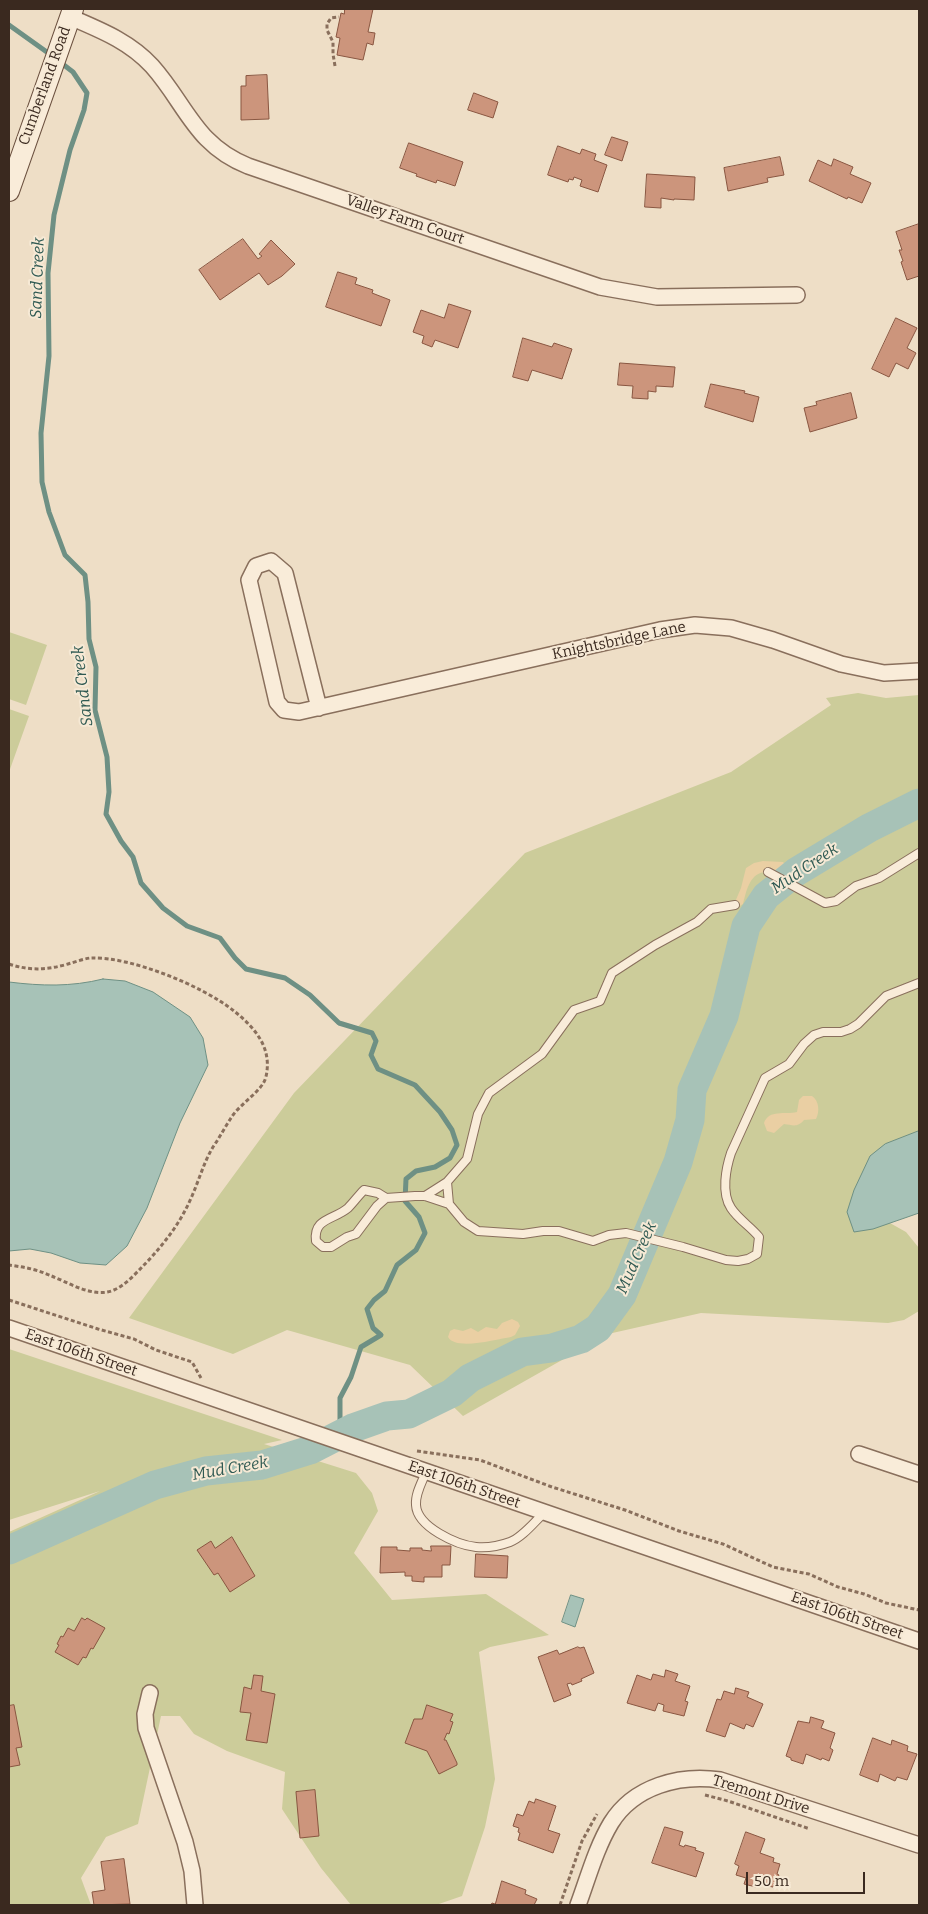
<!DOCTYPE html>
<style>
body{margin:0}
#map{position:relative;width:928px;height:1914px;overflow:hidden;background:#eedec6;font-family:Bitter,serif}
canvas{display:block}
.frame{position:absolute;inset:0;border:10px solid #3a291f;pointer-events:none}
.scale{position:absolute;left:746px;top:1872px;width:119px;height:22px;box-sizing:border-box;border:2px solid #3a291f;border-top:0;padding-left:6px;font-size:15px;line-height:18px;white-space:nowrap;color:#3a291f;-webkit-text-stroke:4px #f6e9d5;paint-order:stroke}
</style>
<div id="map">
<canvas width="928" height="1914"></canvas>
<div class="frame"></div>
<div class="scale">50 m</div>
</div>
<script>
const c = document.querySelector('canvas').getContext('2d');
c.lineJoin = 'round';
function fill(path, color) {
  c.fillStyle = color;
  c.fill(path, 'evenodd');
}
function strokePath(path, color, width, dash) {
  c.strokeStyle = color;
  c.lineWidth = width;
  c.lineCap = dash ? 'butt' : 'round';
  c.setLineDash(dash || []);
  c.stroke(path);
}
function write(font, color, halo, rows, align = 'center') {
  c.font = font + ' Bitter,serif';
  c.lineWidth = 4;
  c.setLineDash([]);
  c.textBaseline = 'middle';
  c.strokeStyle = halo;
  c.fillStyle = color;
  for (const [text, x, y, turn = 0] of rows) {
    c.save();
    c.translate(x, y);
    c.rotate((+turn || 0) * Math.PI / 180);
    c.textAlign = isNaN(turn) ? turn : align;
    if (halo) c.strokeText(text, 0, 0);
    c.fillText(text, 0, 0);
    c.restore();
  }
}
const green = new Path2D(`
 M9 632 47 645 26 705 9 699Z
 M858 693 886 698 919 695V1189L872 1213 906 1232 919 1248V1311L904 1320 888 1323 701 1313 608 1334 463 1416 410 1365 287 1330 233 1354 129 1318 294 1093 525 853 731 772 831 705 826 698Z
 M9 709 29 716 9 772Z
 M9 1349 282 1440 264 1444 356 1473 372 1493 378 1511 354 1553 392 1600 486 1594 549 1635 490 1647 479 1652 495 1779 485 1827 462 1896 436 1905H351L321 1868 282 1809 285 1772 227 1751 194 1734 180 1716H161L138 1824 106 1837 81 1878 91 1905H9V1532L100 1491 9 1520Z`);
const sand = new Path2D(`
 M763 861 783 862 787 867 786 871C781 874 776 873 771 872 750 870 747 889 743 904L738 907 735 902 741 888 746 868 754 863Z
 M803 1096H812C819 1101 820 1111 816 1119L804 1120C797 1128 793 1125 784 1124L774 1133 767 1131 764 1123C769 1109 785 1115 797 1112L799 1100Z
 M512 1319 518 1322 520 1326 515 1335 511 1337C497 1339 456 1351 448 1337L450 1331 454 1329 463 1331 471 1328 478 1332 486 1327 497 1329 502 1323Z`);
const water = new Path2D(`
 M103 979 125 981 153 992 190 1017 203 1038 208 1065 180 1123 147 1208 127 1246 106 1265 80 1263 51 1253 30 1249 9 1251V982C41 986 71 987 103 979Z
 M919 1131V1213L873 1229 854 1232 847 1212 854 1190 870 1156 885 1144Z
 M571 1595 584 1599 575 1627 562 1622Z`);
const stream = new Path2D(`
 M9 25 51 55
 M60 62 73 72 87 93 84 110 70 150 54 215 48 273 49 356 41 433 42 482 49 512 65 555 85 575 88 602 89 639 96 667 95 710 107 757 109 792 106 814 121 841 133 857 141 883 163 908 187 926 220 938 235 958 246 969 285 978 310 995 339 1023 372 1033 376 1041 371 1055 378 1069 415 1085 440 1112 452 1130 457 1145 450 1158 435 1167 416 1171 406 1179 405 1201 419 1217 425 1233 416 1250 397 1265 385 1291 374 1300 367 1309 373 1328 381 1335 361 1347 351 1377 340 1398V1423L344 1433`);
const river = new Path2D(`
 M9 1550 155 1485 206 1471 262 1465 310 1450 353 1428 387 1416 409 1414 452 1393 470 1378 522 1352 552 1348 581 1339 598 1328 622 1295 678 1162 690 1120 692 1090 724 1016 746 926 766 896 796 872 869 828 919 803`);
const building = new Path2D(`
 M345 9H373L368 32 375 33 373 45 367 43 363 60 337 55 340 38 336 37 341 13 344 14Z
 M267 75 269 119 241 120V86H246V76Z
 M474 93 498 102 493 118 468 110Z
 M612 137 628 142 622 161 605 155Z
 M409 143 463 162 455 186 437 180 436 183 416 176 417 174 400 168Z
 M558 146 580 154 582 149 596 154 594 160 607 165 598 192 580 186 582 180 574 177 573 180 569 179 568 182 548 175Z
 M780 157 784 175 767 178 768 182 728 191 724 168Z
 M834 159 853 167 850 174 871 183 862 203 848 197 847 199 809 181 818 160 831 166Z
 M647 174 695 177 694 200 674 199V200L661 198V208L645 207Z
 M919 224V276L907 280 901 262 903 261 899 250H902L896 232Z
 M243 239 258 259 262 256 259 254 271 240 295 264 282 276 268 285 259 273 220 300 199 270Z
 M338 272 357 278 355 284 373 290 372 293 390 300 381 326 326 307Z
 M449 304 471 311 458 348 435 340 432 347 422 343 424 336 413 332 421 310 444 318Z
 M896 318 917 328 907 348 916 353 908 369 896 363 889 377 872 369Z
 M523 338 552 347 554 343 572 349 562 379 532 370 528 381 513 377Z
 M620 363 675 367 673 387 656 386V392L648 391V399L632 398 633 386 618 385Z
 M711 384 745 391 744 393 759 397 753 422 705 407Z
 M851 393 857 418 810 432 804 408 817 405 816 402Z
 M232 1537 255 1576 230 1592 218 1573 214 1575 197 1550 211 1541 215 1548Z
 M431 1546H451L450 1565H442V1577H424V1582L412 1581V1576H405V1572L380 1573 381 1547H397V1550L410 1551V1548H422V1550L431 1551Z
 M476 1554 508 1556 507 1578 475 1577Z
 M82 1618 85 1620 87 1618 105 1628 93 1649 91 1648 86 1658 83 1657 78 1665 55 1652 59 1645 57 1644 61 1636 63 1637 68 1628 74 1631Z
 M578 1647 580 1648 584 1647 594 1673 581 1679 582 1681 572 1685 571 1683 567 1684 571 1695 554 1702 538 1657 557 1650 559 1654Z
 M666 1670 678 1674 675 1681 690 1686 685 1701 688 1702 684 1716 663 1711 664 1705 658 1703 655 1711 627 1703 637 1675 651 1680 653 1674 664 1677Z
 M254 1675 263 1676 261 1691 275 1694 267 1743 246 1740 251 1713 240 1712 244 1687 251 1689Z
 M736 1688 749 1692 747 1697 763 1704 753 1727 746 1724 744 1729 730 1723 725 1737 706 1731 717 1699 721 1700 724 1691 734 1694Z
 M14 1705 22 1747 16 1748 20 1765 9 1767V1706Z
 M427 1705 453 1714 450 1721 453 1722 449 1734 447 1733 444 1740H446L457 1763V1765L439 1774 427 1751 405 1743 414 1719H422Z
 M811 1717 824 1721 821 1728 835 1733 830 1748 833 1750 829 1761 822 1758 821 1760 806 1754 803 1764 791 1760V1758L786 1756 798 1721 809 1723Z
 M873 1738 891 1745 892 1740 908 1746 907 1751 917 1754 907 1780 897 1777 895 1781 880 1774 878 1782 860 1775Z
 M315 1790 319 1836 300 1838 296 1792Z
 M536 1799 556 1806 548 1830 560 1834 553 1853 518 1840 520 1833 518 1832 519 1828 513 1826 517 1814 523 1816 529 1801 534 1803Z
 M665 1827 683 1832 679 1845 684 1847 685 1845 696 1848 695 1850 704 1853 696 1877 652 1863Z
 M746 1832 765 1839 760 1853 774 1858 773 1862 780 1864 777 1874 779 1875 773 1887 757 1884 756 1887 744 1884 746 1878 736 1875 739 1866 735 1864Z
 M124 1859 130 1904 94 1905 92 1892 105 1890 101 1862Z
 M502 1881 526 1890 525 1894 537 1899 534 1905H491L492 1903 495 1904Z`);
const path = new Path2D(`
 M335 66 333 54V42L327 30V24L331 18 339 17
 M9 964C30 971 47 970 68 964 75 962 83 959 90 958 130 956 203 986 234 1011 249 1023 265 1039 267 1059 268 1065 267 1077 264 1082 257 1094 242 1103 233 1115 226 1125 220 1137 213 1147 204 1162 199 1180 192 1196 181 1222 165 1243 145 1264 136 1273 126 1285 114 1290 93 1299 68 1282 49 1275 36 1269 23 1267 9 1265
 M9 1300 98 1329 134 1339 156 1350 192 1362 201 1378
 M417 1451 480 1460 552 1487 625 1510 679 1531 723 1544 773 1567 809 1574 838 1587 864 1594 886 1603 919 1610
 M705 1795 728 1801 810 1829
 M560 1905 582 1841 597 1814`);
const service = new Path2D(`
 M768 872 825 903 836 901 856 886 879 878 919 853
 M425 1196 447 1182
 M386 1198 378 1193 364 1190C358 1196 353 1203 348 1208 334 1220 313 1218 316 1241L323 1247H331L347 1237 356 1234 377 1206 386 1198 415 1196H425L449 1204 464 1222 478 1231 523 1234 543 1231H559L593 1241 609 1235 626 1233 683 1247 726 1260 738 1261 748 1259 757 1254 759 1237C751 1227 738 1219 731 1208 721 1193 726 1168 731 1153L765 1078 789 1064 804 1044 814 1035 823 1032H841L850 1029 858 1024 886 996 919 983
 M449 1204 447 1182 467 1159 478 1114 489 1093 542 1054 574 1010 600 1001 612 973 655 945 697 922 711 909 735 905
 M426 1472C422 1482 415 1494 416 1505 417 1527 457 1545 476 1547 487 1548 499 1546 510 1542 523 1537 535 1521 545 1512`);
const minor = new Path2D(`
 M70 17C100 30 129 41 152 66 186 104 195 145 248 166L600 287 657 297 797 295
 M319 708 285 573 271 561 256 566 249 580 277 702 284 710 299 712 660 630 695 625 731 628 773 640 841 664 884 673 919 671
 M9 1328 919 1641
 M859 1454 919 1474
 M150 1693 145 1714 146 1728 185 1842 192 1871 195 1905
 M578 1905C588 1878 596 1848 611 1823 634 1786 680 1774 720 1780L919 1845`);
const secondary = new Path2D(`
 M9 191 73 9`);
const streetNames = [
 ["Cumberland Road",45,86,-70],
 ["Valley Farm Court",405,220,19],
 ["Knightsbridge Lane",619,641,-12],
 ["East 106th Street",81,1353,19],
 ["East 106th Street",464,1485,19],
 ["East 106th Street",847,1616,19],
 ["Tremont Drive",761,1795,17]
];
const waterNames = [
 ["Sand Creek",38,278,-88],
 ["Sand Creek",83,686,-97],
 ["Mud Creek",805,869,-34],
 ["Mud Creek",637,1258,-66],
 ["Mud Creek",230,1469,-10]
];
fill(green, '#cccc9a');
fill(sand, '#eacfa3');
fill(water, '#a7c2b7');
strokePath(water, '#6e9084', 1);
strokePath(stream, '#6e9084', 5);
strokePath(river, '#a7c2b7', 29);
fill(building, '#cc957c');
strokePath(building, '#895641', 1);
strokePath(service, '#896f5c', 10);
strokePath(minor, '#896f5c', 18);
strokePath(secondary, '#6b503f', 22);
strokePath(path, '#896f5c', 3, [4, 2.5]);
strokePath(service, '#f9ecd9', 8);
strokePath(minor, '#f9ecd9', 15);
strokePath(secondary, '#f9ecd9', 20);
write('15px', '#3a291f', '#f6e9d5', streetNames);
write('italic 16px', '#2f5952', '#f6e9d5', waterNames);
</script>
